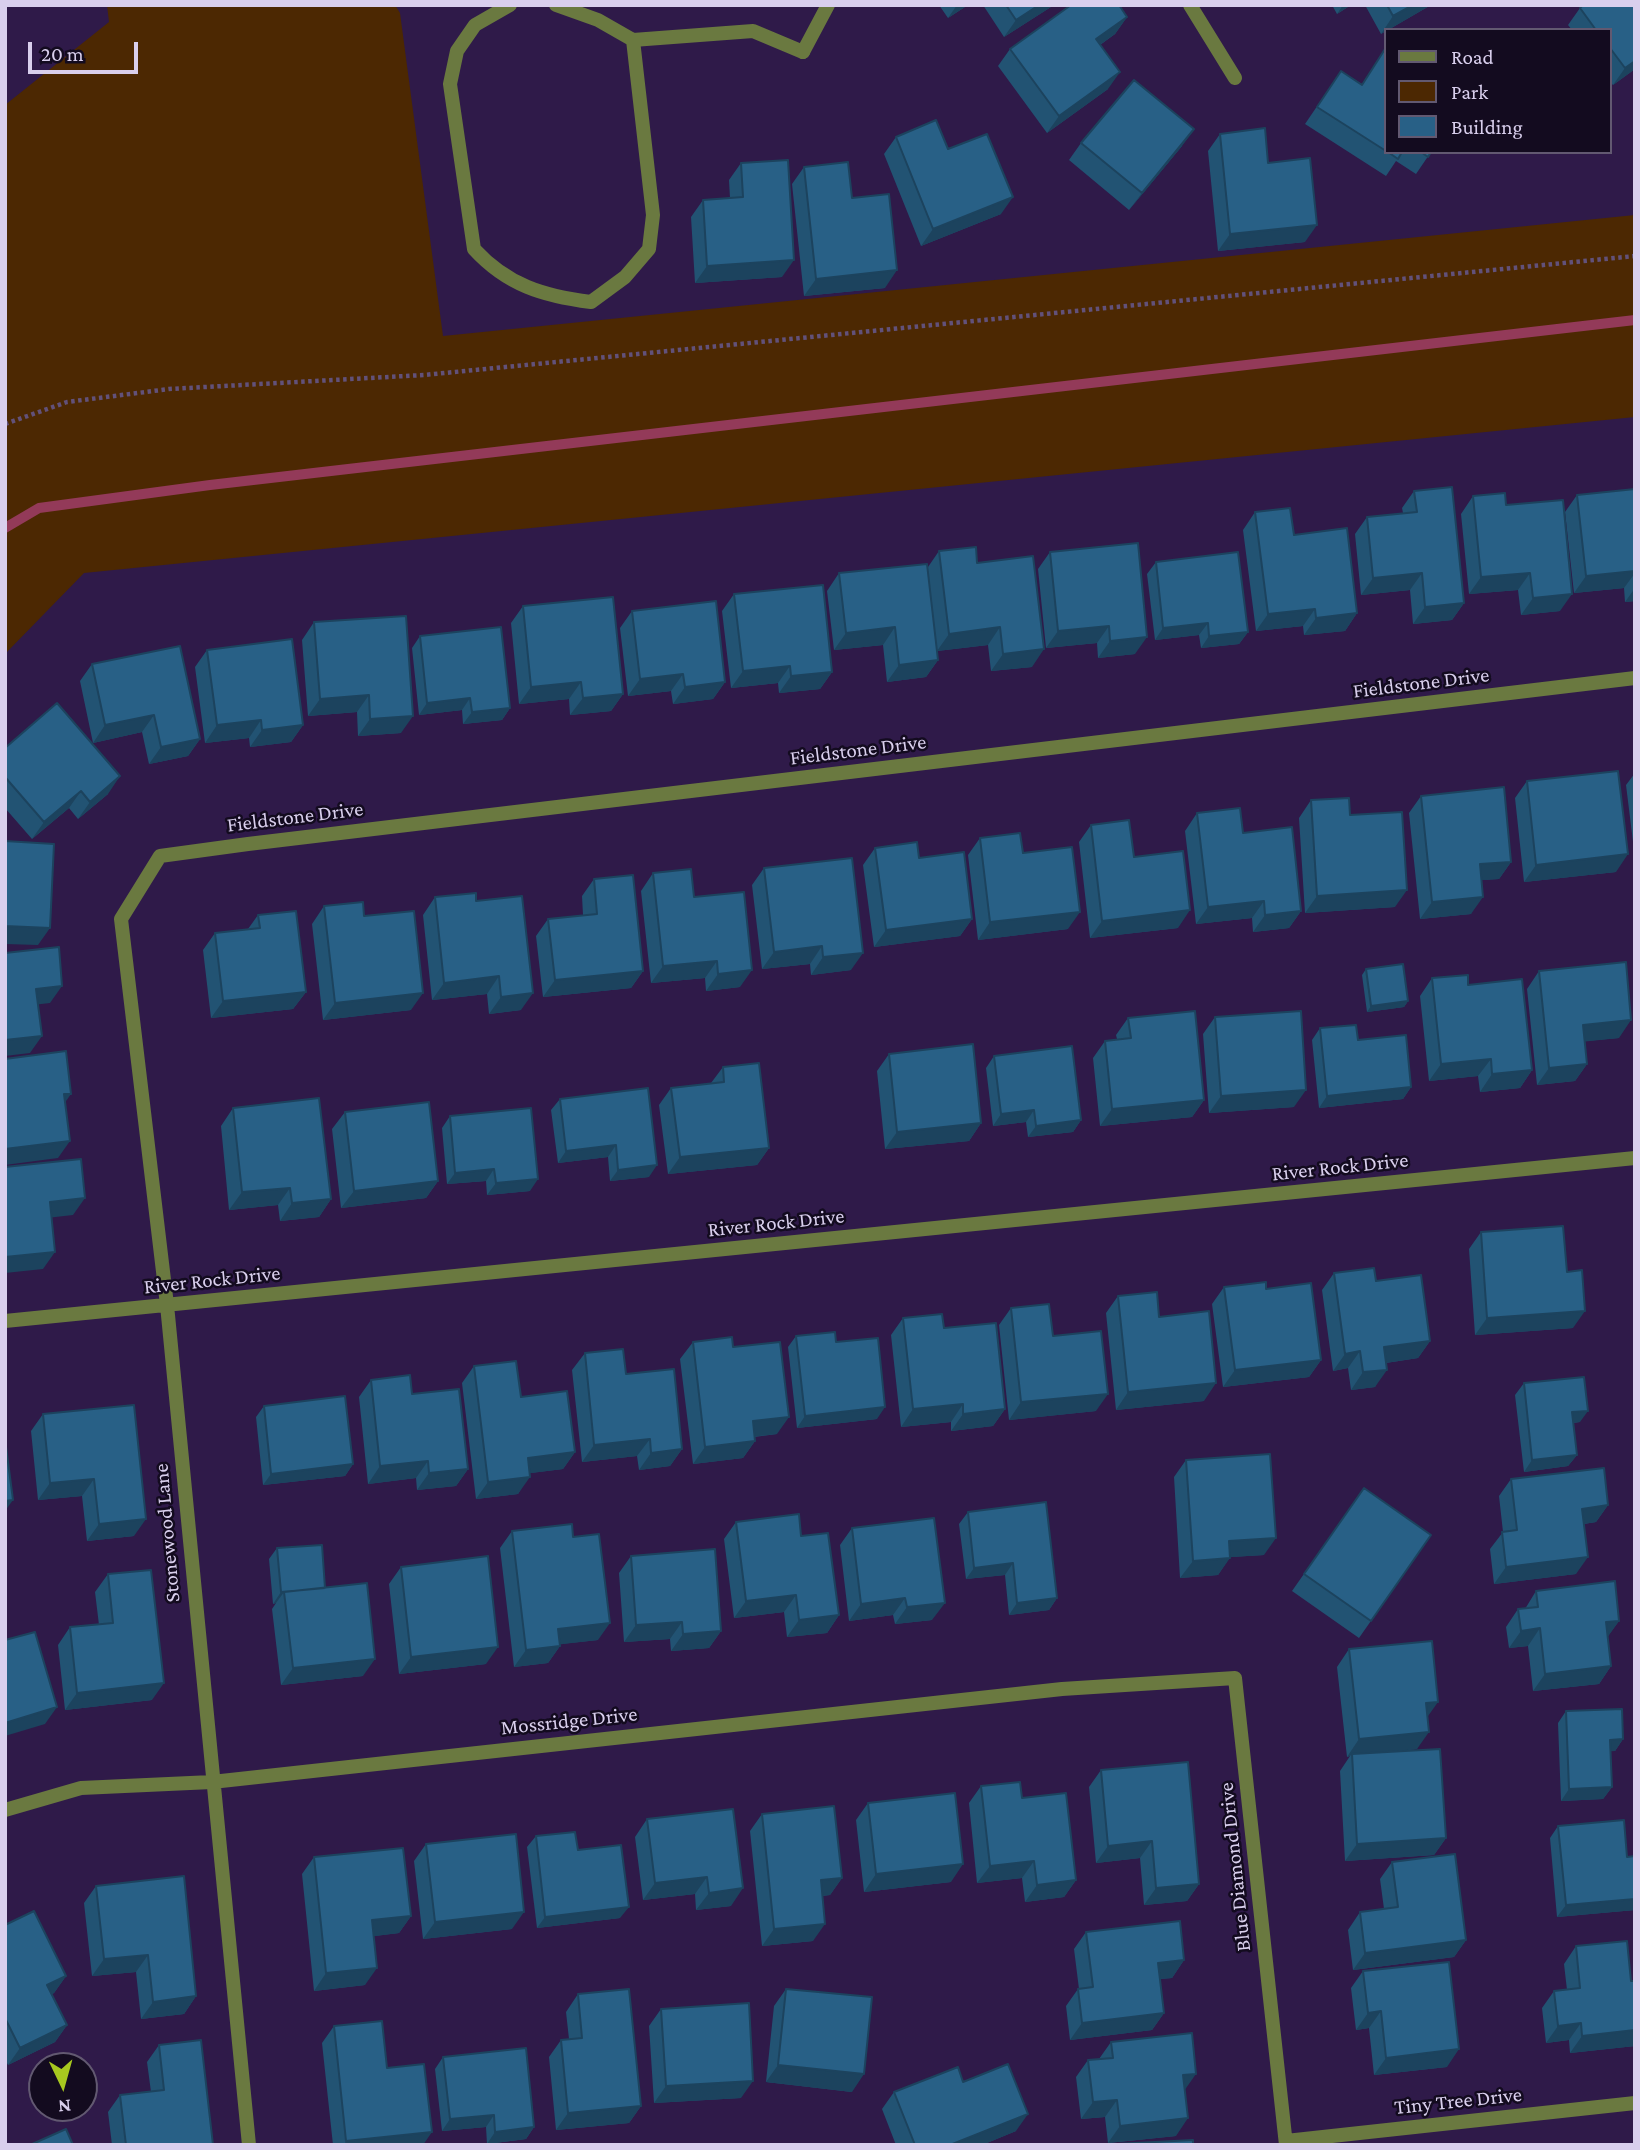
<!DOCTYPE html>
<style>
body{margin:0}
#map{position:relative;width:1640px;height:2150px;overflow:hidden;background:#2f1a49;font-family:"Crimson Pro",serif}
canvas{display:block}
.frame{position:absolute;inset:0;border:7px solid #d9cfed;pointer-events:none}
.legend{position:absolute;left:1384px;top:28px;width:228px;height:126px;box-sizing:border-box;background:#130b1f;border:2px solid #625971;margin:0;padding:9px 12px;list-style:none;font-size:21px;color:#d9cfed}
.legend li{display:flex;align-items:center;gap:14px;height:35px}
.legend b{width:35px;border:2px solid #625971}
.north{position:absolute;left:28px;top:2052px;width:70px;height:70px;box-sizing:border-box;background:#130b1f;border:2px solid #625971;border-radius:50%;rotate:175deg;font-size:19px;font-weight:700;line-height:28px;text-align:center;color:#d9cfed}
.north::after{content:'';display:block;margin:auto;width:24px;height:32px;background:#a7c81f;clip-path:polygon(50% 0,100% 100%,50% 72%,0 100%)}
.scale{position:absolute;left:28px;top:42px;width:110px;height:32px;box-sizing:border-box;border:4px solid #d9cfed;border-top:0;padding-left:9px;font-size:21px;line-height:24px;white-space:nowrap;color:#d9cfed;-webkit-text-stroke:5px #130b1f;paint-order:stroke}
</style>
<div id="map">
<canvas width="1640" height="2150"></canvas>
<div class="frame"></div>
<ul class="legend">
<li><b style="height:9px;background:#6a7940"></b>Road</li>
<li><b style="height:19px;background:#4c2802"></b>Park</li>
<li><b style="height:19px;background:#286086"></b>Building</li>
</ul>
<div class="north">N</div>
<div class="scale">20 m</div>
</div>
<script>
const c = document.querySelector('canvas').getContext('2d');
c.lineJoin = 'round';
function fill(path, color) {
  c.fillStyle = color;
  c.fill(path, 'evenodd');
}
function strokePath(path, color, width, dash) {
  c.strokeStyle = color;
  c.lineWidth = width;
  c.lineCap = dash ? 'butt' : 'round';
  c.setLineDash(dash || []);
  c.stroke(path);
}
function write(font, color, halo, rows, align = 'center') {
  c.font = font + ' "Crimson Pro",serif';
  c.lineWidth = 5;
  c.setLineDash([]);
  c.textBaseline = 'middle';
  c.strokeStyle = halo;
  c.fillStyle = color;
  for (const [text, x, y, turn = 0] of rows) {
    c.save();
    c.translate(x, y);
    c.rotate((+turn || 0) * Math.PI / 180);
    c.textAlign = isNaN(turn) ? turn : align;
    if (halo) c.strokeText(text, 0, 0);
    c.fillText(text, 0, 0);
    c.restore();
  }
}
const green = new Path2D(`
 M107 5H395L400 13 443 336 1635 215V417L84 573 5 654V105L109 22Z`);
const stream = new Path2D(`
 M5 528 39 508 210 485 1635 320`);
const path = new Path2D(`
 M5 424 67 402 169 389 424 375 1635 256`);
const lane = new Path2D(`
 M510 5 475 25 457 51 450 84 474 249C507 285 543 296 591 302L625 277 649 249 653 215 633 40 598 20 556 5
 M633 40 753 31 803 52`);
const street = new Path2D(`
 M1190 5 1235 78
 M803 52 828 5
 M5 1321 1635 1158
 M5 1810 81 1788 212 1782 1062 1689 1235 1678 1286 2145
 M1286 2141 1635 2103
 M249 2145 167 1305 121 919 160 856 248 844 1635 678`);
const wall = new Path2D(`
 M939 5H968L948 18Z
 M983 5H1054L1004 37Z
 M1332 5H1351L1337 14Z
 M1365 5H1431L1381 34Z
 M1583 5H1635V69L1613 85 1610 82V30H1572L1568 25 1580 8Z
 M1127 17 1115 34 1100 45 1108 89 1047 133 998 66 1010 49Z
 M1385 49 1386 152H1431L1416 174 1396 161 1386 176 1305 124 1341 71 1362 84Z
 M1220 134 1305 242 1218 251 1208 151Z
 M896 137 1001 214 921 246 884 154Z
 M1081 143 1182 146 1129 210 1069 160Z
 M741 163 782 277 695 283 691 217 703 200 730 198 729 180Z
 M804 167 852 198 885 288 804 296 792 184Z
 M1635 489V601L1625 602 1624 588 1574 593 1565 512 1577 495Z
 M1414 491 1464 603 1452 620 1413 624 1410 590 1361 595 1355 534 1367 517 1403 513 1402 508Z
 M1473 496 1506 505 1560 611 1521 615 1518 590 1469 594 1461 514Z
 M1255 512 1294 535 1357 613 1345 631 1304 635 1303 626 1256 631 1243 530Z
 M939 551 977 563 1032 667 991 671 988 645 937 651 938 660 926 677 887 682 883 645 834 650 827 591 839 573 928 567Z
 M1050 552 1135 654 1098 658 1097 643 1046 648 1038 569Z
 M1156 562 1248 632 1239 644 1201 648 1199 635 1155 640 1147 574Z
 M734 594 832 672 820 689 779 693 778 683 731 688 722 611Z
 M523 606 623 694 611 711 570 715 569 699 519 704 511 623Z
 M632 611 725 682 713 699 673 704 671 691 628 696 620 628Z
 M314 622 401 733 358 736 357 712 308 716 302 640Z
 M420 636 510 708 502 720 463 724 462 710 419 715 412 648Z
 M207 650 303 725 291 742 250 747 249 738 205 743 195 667Z
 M92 664 200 739 188 756 149 764 142 732 93 743 80 681Z
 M5 748 108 794 78 819 69 808 32 839 5 808Z
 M1635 773V858L1626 785Z
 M1527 781 1616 872 1524 882 1515 798Z
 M1421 796 1511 862 1499 879 1482 880 1471 914 1420 919 1409 813Z
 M1311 800 1350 815 1395 907 1305 913 1299 818Z
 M1197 813 1243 833 1301 911 1289 928 1253 932 1252 918 1196 924 1185 831Z
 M1091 825 1134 857 1178 928 1090 938 1079 842Z
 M980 838 1068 929 978 940 968 855Z
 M875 848 919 858 972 919 960 936 874 947 863 865Z
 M764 868 851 970 811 975 810 964 762 969 752 885Z
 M653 873 740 987 706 991 705 978 651 983 641 891Z
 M594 879 643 971 631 988 543 997 536 936 548 919 583 915 582 896Z
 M435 897 476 901 521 1010 489 1014 487 994 432 1000 423 915Z
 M324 906 364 916 411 1010 323 1020 312 924Z
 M258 915 306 992 293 1009 211 1018 203 950 215 933 248 929Z
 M1366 969 1408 1001 1404 1007 1367 1012 1362 975Z
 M1539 971 1619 1038 1585 1041 1587 1064 1575 1081 1537 1085 1527 989Z
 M1432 978 1468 985 1532 1070 1520 1088 1480 1092 1478 1076 1429 1081 1420 996Z
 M1215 1017 1294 1107 1209 1113 1203 1034Z
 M1128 1018 1204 1100 1192 1117 1100 1126 1093 1058 1105 1041 1117 1039 1116 1035Z
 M1320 1028 1358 1040 1411 1087 1403 1099 1319 1108 1312 1040Z
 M889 1054 981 1123 969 1141 885 1149 877 1071Z
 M994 1056 1081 1120 1073 1132 1028 1137 1026 1122 993 1126 986 1068Z
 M723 1067 769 1148 757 1165 668 1174 659 1105 671 1088 711 1083Z
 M648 1088 649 1177 610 1181 608 1157 558 1163 551 1110 560 1099Z
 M233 1108 331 1199 319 1217 280 1221 278 1205 229 1210 221 1126Z
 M345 1112 438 1181 426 1198 341 1208 332 1129Z
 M450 1116 530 1191 487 1195 486 1181 447 1184 442 1128Z
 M1481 1232 1567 1272 1573 1328 1475 1335 1469 1249Z
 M1334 1273 1376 1281 1430 1341 1418 1358 1386 1363 1375 1387 1351 1390 1348 1368 1333 1371 1322 1290Z
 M1224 1287 1266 1289 1321 1360 1309 1377 1223 1387 1212 1304Z
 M1118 1296 1159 1317 1204 1401 1116 1410 1106 1313Z
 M1011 1308 1053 1336 1096 1411 1009 1420 999 1325Z
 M903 1318 944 1328 1005 1409 993 1426 951 1431V1422L901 1427 891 1335Z
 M796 1336 836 1342 877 1419 797 1428 788 1347Z
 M693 1342 733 1347 777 1434 754 1437 755 1441 743 1458 693 1464 680 1359Z
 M585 1353 626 1374 682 1449 670 1466 639 1470 637 1456 582 1462 572 1370Z
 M474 1366 521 1397 575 1452 563 1469 530 1473 518 1494 476 1499 462 1383Z
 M371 1380 412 1394 468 1469 456 1486 417 1490 416 1478 368 1484 359 1397Z
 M1524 1383 1580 1422 1573 1423 1577 1455 1568 1466 1524 1472 1515 1395Z
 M134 1405V1536L87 1541 82 1496 38 1500 31 1431 43 1414Z
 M264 1406 353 1464 345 1476 263 1485 256 1417Z
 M1186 1460 1264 1555 1230 1557 1218 1575 1180 1578 1174 1477Z
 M1511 1479 1608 1505 1596 1522 1584 1524 1576 1574 1494 1584 1490 1549 1503 1532 1499 1496Z
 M1364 1488 1431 1535 1359 1638 1292 1591Z
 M968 1512 1057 1598 1049 1610 1009 1615 1005 1575 966 1579 959 1524Z
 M736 1522 801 1536 839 1615 827 1633 787 1637 784 1612 734 1618 724 1539Z
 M852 1528 932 1620 895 1624 893 1615 849 1621 840 1545Z
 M512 1531 573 1537 598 1640 560 1644V1646L548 1663 514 1667 500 1548Z
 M277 1548 325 1588 363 1676 281 1685 272 1609 276 1603 273 1604 269 1559Z
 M631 1556 721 1631 709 1648 671 1651 670 1639 624 1642 619 1573Z
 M401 1567 486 1664 399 1674 389 1584Z
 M108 1574 152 1700 65 1710 58 1645 70 1627 99 1625 95 1592Z
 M1536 1591 1619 1621 1607 1637 1611 1666 1599 1684 1533 1691 1528 1646 1509 1648 1506 1627 1518 1609H1525Z
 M1349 1649 1427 1718 1417 1749 1394 1752 1446 1838 1434 1855 1345 1861 1340 1771 1350 1756 1347 1757 1337 1667Z
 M1566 1711 1623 1739 1615 1751H1610L1612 1787 1603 1799 1561 1801 1558 1723Z
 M1101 1770 1199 1884 1187 1901 1144 1905 1140 1858 1096 1863 1089 1787Z
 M981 1786 1022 1798 1076 1880 1064 1897 1025 1902 1022 1878 977 1883 969 1803Z
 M868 1803 951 1882 864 1892 856 1820Z
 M733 1809 731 1906 696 1910 695 1894 643 1900 635 1837 647 1819Z
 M762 1814 842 1878 830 1895 822 1896 813 1941 762 1946 750 1831Z
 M1558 1826 1627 1857 1635 1856V1910L1557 1917 1550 1838Z
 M536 1836 578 1850 620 1918 537 1928 527 1847Z
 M426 1844 512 1929 423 1939 414 1861Z
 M314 1857 411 1916 399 1933 374 1936 365 1985 314 1991 302 1874Z
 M1392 1862 1466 1940 1454 1957 1353 1970 1348 1930 1360 1912 1384 1909 1380 1879Z
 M96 1886 196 1996 184 2014 141 2019 136 1972 92 1976 84 1903Z
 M5 1925 66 1976 54 1993 52 1994 67 2025 55 2042 8 2065 5 2059Z
 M1086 1932 1184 1960 1172 1978 1160 1979 1164 2013 1152 2030 1070 2040 1066 2006 1078 1989H1079L1074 1949Z
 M1576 1946 1631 1981H1635V2046L1570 2053 1569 2040 1546 2043 1542 2008 1554 1991 1567 1990 1564 1964Z
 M1363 1971 1447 2067 1374 2075 1369 2028 1356 2030 1351 1988Z
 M786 1989 852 2092 766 2082 774 2006Z
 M578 1994 641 2106 629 2123 556 2130 549 2057 561 2040 569 2039 566 2012Z
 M661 2009 741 2098 654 2103 649 2026Z
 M334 2026 387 2068 423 2145H333L322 2043Z
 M1111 2042 1176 2136 1108 2143 1105 2117 1081 2119 1076 2077 1088 2060 1099 2059Z
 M159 2045 213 2145H112L108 2112 120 2095 151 2092 147 2062Z
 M443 2057 534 2127 526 2139 487 2144 486 2127 442 2131 435 2069Z
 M963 2082 1016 2131 982 2145H896L882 2109 894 2092Z`);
const shadedWall = new Path2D(`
 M957 5H968L948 18Z
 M1039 5H1054L1004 37 1016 20Z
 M1343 5H1351L1337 14Z
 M1413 5H1431L1388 30H1386L1381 34 1393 16Z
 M1127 17 1115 34 1084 56 1096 39Z
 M1635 61V69L1613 85 1625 68Z
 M1120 72 1108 89 1047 133 1059 116Z
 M1194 129 1182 146 1129 210 1142 193Z
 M1013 197 1001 214 921 246 933 229Z
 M1317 225 1305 242 1218 251 1230 234Z
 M794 260 782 277 695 283 707 266Z
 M897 270 885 288 804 296 816 279Z
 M1635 571V573L1624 588 1574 593 1586 576Z
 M1422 573 1410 590 1361 595 1373 578Z
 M1530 573 1518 590 1469 594 1481 577Z
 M1635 588V601L1625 602Z
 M1572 594 1560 611 1521 615 1533 598Z
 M1464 603 1452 620 1413 624 1425 607Z
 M1315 609 1303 626 1256 631 1268 614Z
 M1357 613 1345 631 1304 635 1316 618Z
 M1208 623 1199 635 1155 640 1163 628Z
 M1109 626 1097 643 1046 648 1058 631Z
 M895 627 883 645 834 650 846 633Z
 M1000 627 988 645 937 651 949 634Z
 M1248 632 1239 644 1201 648 1209 636Z
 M1147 637 1135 654 1098 658 1110 641Z
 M1044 649 1032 667 991 671 1003 654Z
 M938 660 926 677 887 682 899 665Z
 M790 666 778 683 731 688 743 671Z
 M832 672 820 689 779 693 791 676Z
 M683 674 671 691 628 696 640 679Z
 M581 682 569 699 519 704 531 687Z
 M725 682 713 699 673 704 685 687Z
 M623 694 611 711 570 715 583 698Z
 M369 695 357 712 308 716 320 699Z
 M470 698 462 710 419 715 427 703Z
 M510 708 502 720 463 724 472 712Z
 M154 715 142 732 93 743 105 725Z
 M413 716 401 733 358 736 370 719Z
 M261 720 249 738 205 743 217 725Z
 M303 725 291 742 250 747 262 730Z
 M200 739 188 756 149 764 161 747Z
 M120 776 108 794 78 819 90 802Z
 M81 791 69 808 32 839 44 822Z
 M1628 854 1616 872 1524 882 1536 865Z
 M1511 862 1499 879 1468 881 1480 864Z
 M1407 890 1395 907 1305 913 1317 896Z
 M1483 897 1471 914 1420 919 1432 902Z
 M1264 901 1252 918 1196 924 1208 907Z
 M1190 910 1178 928 1090 938 1102 921Z
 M1301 911 1289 928 1253 932 1265 915Z
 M1080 912 1068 929 978 940 990 922Z
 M972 919 960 936 874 947 886 930Z
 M5 926 50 928 38 945 5 944Z
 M822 946 810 964 762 969 774 952Z
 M863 953 851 970 811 975 823 957Z
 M717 961 705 978 651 983 663 966Z
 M752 970 740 987 706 991 718 974Z
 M643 971 631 988 543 997 555 980Z
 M499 976 487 994 432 1000 444 983Z
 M62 986 50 1003 24 1006 36 989Z
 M306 992 293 1009 211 1018 223 1001Z
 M423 993 411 1010 323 1020 335 1003Z
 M533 993 521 1010 489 1014 501 997Z
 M1408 1001 1404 1007 1367 1012 1371 1006Z
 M1631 1020 1619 1038 1571 1043 1583 1025Z
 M42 1036 30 1053 5 1056V1040Z
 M1491 1059 1478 1076 1429 1081 1441 1064Z
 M1587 1064 1575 1081 1537 1085 1549 1068Z
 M1532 1070 1520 1088 1480 1092 1492 1074Z
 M1411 1087 1403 1099 1319 1108 1327 1096Z
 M1306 1090 1294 1107 1209 1113 1221 1096Z
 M64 1094H71L59 1111Z
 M1204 1100 1192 1117 1100 1126 1112 1109Z
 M1034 1110 1026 1122 993 1126 1001 1114Z
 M1081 1120 1073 1132 1028 1137 1036 1126Z
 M981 1123 969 1141 885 1149 897 1132Z
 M70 1141 58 1158 5 1165V1149Z
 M616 1145 608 1157 558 1163 566 1151Z
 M769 1148 757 1165 668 1174 680 1157Z
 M657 1165 649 1177 610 1181 618 1170Z
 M494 1169 486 1181 447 1184 455 1173Z
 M538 1179 530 1191 487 1195 496 1183Z
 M438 1181 426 1198 341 1208 354 1191Z
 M290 1188 278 1205 229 1210 242 1192Z
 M85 1198 73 1215 38 1219 50 1202Z
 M331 1199 319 1217 280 1221 292 1203Z
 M55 1252 43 1269 5 1273V1257Z
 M1585 1311 1573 1328 1475 1335 1487 1318Z
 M1430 1341 1418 1358 1372 1365 1384 1347Z
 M1360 1351 1348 1368 1333 1371 1345 1354Z
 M1321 1360 1309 1377 1223 1387 1235 1370Z
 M1387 1370 1375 1387 1351 1390 1363 1372Z
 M1216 1383 1204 1401 1116 1410 1128 1392Z
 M1108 1394 1096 1411 1009 1420 1021 1402Z
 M963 1404 951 1422 901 1427 913 1409Z
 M885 1407 877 1419 797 1428 805 1416Z
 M1005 1409 993 1426 951 1431 963 1414Z
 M1588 1411 1580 1422 1564 1424 1572 1412Z
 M789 1417 777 1434 741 1438 753 1421Z
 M650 1439 637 1456 582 1462 594 1445Z
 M755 1441 743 1458 693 1464 705 1447Z
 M682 1449 670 1466 639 1470 651 1453Z
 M575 1452 563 1469 516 1475 528 1458Z
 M1577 1455 1568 1466 1524 1472 1532 1460Z
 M428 1461 416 1478 368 1484 380 1466Z
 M353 1464 345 1476 263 1485 271 1474Z
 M468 1469 456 1486 417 1490 429 1473Z
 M530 1477 518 1494 476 1499 488 1482Z
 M94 1479 82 1496 38 1500 50 1483Z
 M13 1500 5 1511V1501Z
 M1608 1505 1596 1522 1570 1526 1582 1509Z
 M146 1519 134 1536 87 1541 99 1524Z
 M1276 1538 1264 1555 1217 1558 1229 1541Z
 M1588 1557 1576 1574 1494 1584 1506 1567Z
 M1230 1558 1218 1575 1180 1578 1193 1561Z
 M1013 1563 1005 1575 966 1579 974 1568Z
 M325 1589 284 1592 276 1603 273 1604 281 1592Z
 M796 1595 784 1612 734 1618 746 1601Z
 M905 1598 893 1615 849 1621 861 1604Z
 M1057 1598 1049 1610 1009 1615 1017 1603Z
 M945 1603 932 1620 895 1624 907 1607Z
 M839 1615 827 1633 787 1637 799 1620Z
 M1619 1621 1607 1638 1606 1622Z
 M682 1622 670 1639 624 1642 636 1625Z
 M610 1623 598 1640 546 1646 558 1629Z
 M1540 1628 1528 1646 1509 1648 1521 1631Z
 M721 1631 709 1648 671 1651 683 1634Z
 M560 1646 548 1663 514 1667 526 1650Z
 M498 1647 486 1664 399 1674 411 1657Z
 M375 1659 363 1676 281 1685 293 1668Z
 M1611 1666 1599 1684 1533 1691 1545 1674Z
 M164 1683 152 1700 65 1710 77 1693Z
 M1438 1702 1426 1719V1703Z
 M57 1707 45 1724 5 1736V1723Z
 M1429 1732 1417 1749 1352 1756V1754L1350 1756 1347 1757 1359 1739Z
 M1623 1739 1615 1751 1601 1752 1610 1740Z
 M1612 1787 1603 1799 1561 1801 1569 1789Z
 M1446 1838 1434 1855 1345 1861 1357 1844Z
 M1152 1841 1140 1858 1096 1863 1108 1846Z
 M1034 1861 1022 1878 977 1883 990 1866Z
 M963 1864 951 1882 864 1892 876 1874Z
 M707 1877 695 1894 643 1900 655 1883Z
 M842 1878 830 1895 809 1897 821 1880Z
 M1076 1880 1064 1897 1025 1902 1037 1885Z
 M1199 1884 1187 1901 1144 1905 1156 1888Z
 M743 1888 731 1906 696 1910 709 1893Z
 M1635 1899V1910L1557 1917 1566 1905Z
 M629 1907 620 1918 537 1928 545 1917Z
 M524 1912 512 1929 423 1939 435 1922Z
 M411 1916 399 1933 360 1938 372 1920Z
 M825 1924 813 1941 762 1946 774 1929Z
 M1466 1940 1454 1957 1353 1970 1365 1953Z
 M148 1955 136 1972 92 1976 104 1959Z
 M1184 1960 1172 1978 1146 1980 1158 1963Z
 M377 1968 365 1985 314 1991 326 1973Z
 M66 1976 54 1993 35 2002 47 1985Z
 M196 1996 184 2014 141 2019 153 2002Z
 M1381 2011 1369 2028 1356 2030 1368 2013Z
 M1164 2013 1152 2030 1070 2040 1082 2023Z
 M1581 2023 1569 2040 1546 2043 1558 2026Z
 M67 2025 55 2042 8 2065 20 2048Z
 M1635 2030V2046L1570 2053 1582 2036Z
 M1459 2049 1447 2067 1374 2075 1386 2058Z
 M778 2065 864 2074 852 2092 766 2082Z
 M1196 2074 1184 2091 1183 2075Z
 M753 2081 741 2098 654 2103 666 2086Z
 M1117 2100 1105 2117 1081 2119 1093 2102Z
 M641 2106 629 2123 556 2130 568 2113Z
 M1028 2114 1016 2131 982 2145H950Z
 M494 2115 486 2127 442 2131 450 2119Z
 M1188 2118 1176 2136 1108 2143 1120 2126Z
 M534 2127 526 2139 487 2144 495 2132Z
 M432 2132 423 2145H344L346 2141Z`);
const building = new Path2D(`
 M1006 5H1039L1016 20Z
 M1071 5H1119L1127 17 1096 39 1120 72 1059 116 1010 49Z
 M1387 5H1413L1393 16Z
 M1583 5H1635V61L1625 68 1610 48V30H1596L1580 8Z
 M1385 49 1386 50V151L1317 107 1341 71 1362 85Z
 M1134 80 1194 129 1142 193 1081 143Z
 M936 120 948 149 987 134 1013 197 933 229 896 137Z
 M1265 128 1268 163 1310 158 1317 225 1230 234 1220 134Z
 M1388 152H1402L1398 159Z
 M1421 152H1431L1428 157Z
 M788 160 794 260 707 266 703 200 743 197 741 163Z
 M848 162 852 198 889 194 897 270 816 279 804 167Z
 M1452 487 1464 603 1425 607 1422 573 1373 578 1367 517 1417 512 1414 491Z
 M1635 489V571L1586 576 1577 495Z
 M1505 493 1506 505 1563 500 1572 594 1533 598 1530 573 1481 577 1473 496Z
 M1290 508 1294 535 1347 528 1357 613 1316 618 1315 609 1268 614 1255 512Z
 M1138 543 1147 637 1110 641 1109 626 1058 631 1050 552Z
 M976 547 977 563 1033 556 1044 649 1003 654 1000 627 949 634 939 551Z
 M1238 552 1248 632 1209 636 1208 623 1163 628 1156 562Z
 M927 564 938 660 899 665 895 627 846 633 839 573Z
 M823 585 832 672 791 676 790 666 743 671 734 594Z
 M613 597 623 694 583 698 581 682 531 687 523 606Z
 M716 601 725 682 685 687 683 674 640 679 632 611Z
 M406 616 413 716 370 719 369 695 320 699 314 622Z
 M501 627 510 708 472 712 470 698 427 703 420 636Z
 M292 639 303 725 262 730 261 720 217 725 207 650Z
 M180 646 200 739 161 747 154 715 105 725 92 664Z
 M57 703 120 776 90 802 81 791 44 822 5 777V748Z
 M1618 771 1628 854 1536 865 1527 781Z
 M1504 787 1511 862 1480 864 1483 897 1432 902 1421 796Z
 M1349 798 1350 815 1402 812 1407 890 1317 896 1311 800Z
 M1240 808 1243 833 1292 827 1301 911 1265 915 1264 901 1208 907 1197 813Z
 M1129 820 1134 857 1183 851 1190 910 1102 921 1091 825Z
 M1020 833 1023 853 1072 847 1080 912 990 922 980 838Z
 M5 841 54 844 50 928 5 926Z
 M917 842 919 858 964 852 972 919 886 930 875 848Z
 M852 858 863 953 823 957 822 946 774 952 764 868Z
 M691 869 694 897 744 892 752 970 718 974 717 961 663 966 653 873Z
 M633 875 643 971 555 980 548 919 597 914 594 879Z
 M476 893V901L522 896 533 993 501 997 499 976 444 983 435 897Z
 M363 902 364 916 414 911 423 993 335 1003 324 906Z
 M296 911 306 992 223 1001 215 933 260 928 258 915Z
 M59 947 62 986 36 989 42 1036 5 1040V953Z
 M1626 962 1631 1020 1583 1025 1587 1064 1549 1068 1539 971Z
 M1403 964 1408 1001 1371 1006 1366 969Z
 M1468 975V985L1522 979 1532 1070 1492 1074 1491 1059 1441 1064 1432 978Z
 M1195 1011 1204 1100 1112 1109 1105 1041 1131 1038 1128 1018Z
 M1301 1011 1306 1090 1221 1096 1215 1017Z
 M1356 1025 1358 1040 1406 1035 1411 1087 1327 1096 1320 1028Z
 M973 1044 981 1123 897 1132 889 1054Z
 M1072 1046 1081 1120 1036 1126 1034 1110 1001 1114 994 1056Z
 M66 1051 71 1094H64L70 1141 5 1149V1059Z
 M759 1063 769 1148 680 1157 671 1088 724 1082 723 1067Z
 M648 1088 657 1165 618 1170 616 1145 566 1151 560 1099Z
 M319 1098 331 1199 292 1203 290 1188 242 1192 233 1108Z
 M429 1102 438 1181 354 1191 345 1112Z
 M531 1108 538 1179 496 1183 494 1169 455 1173 450 1116Z
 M81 1159 85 1198 50 1202 55 1252 5 1257V1167Z
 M1563 1226 1567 1272 1582 1270 1585 1311 1487 1318 1481 1232Z
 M1374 1268 1376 1281 1421 1275 1430 1341 1384 1347 1387 1370 1363 1372 1360 1351 1345 1354 1334 1273Z
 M1266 1282V1289L1311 1283 1321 1360 1235 1370 1224 1287Z
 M1157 1292 1159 1317 1209 1311 1216 1383 1128 1392 1118 1296Z
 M1049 1304 1053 1336 1101 1331 1108 1394 1021 1402 1011 1308Z
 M942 1314 944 1328 996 1323 1005 1409 963 1414V1404L913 1409 903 1318Z
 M835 1332 836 1342 878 1338 885 1407 805 1416 796 1336Z
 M732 1337 733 1347 780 1342 789 1417 753 1421 755 1441 705 1447 693 1342Z
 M623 1349 626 1374 674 1369 682 1449 651 1453 650 1439 594 1445 585 1353Z
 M516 1361 521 1397 567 1391 575 1452 528 1458 530 1477 488 1482 474 1366Z
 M410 1375 412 1394 459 1389 468 1469 429 1473 428 1461 380 1466 371 1380Z
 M1584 1377 1588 1411 1572 1412 1577 1455 1532 1460 1524 1383Z
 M345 1396 353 1464 271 1474 264 1406Z
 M134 1405 146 1519 99 1524 94 1479 50 1483 43 1414Z
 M5 1439 13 1500 5 1501Z
 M1270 1454 1276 1538 1229 1541 1230 1558 1193 1561 1186 1460Z
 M1604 1468 1608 1505 1582 1509 1588 1557 1506 1567 1502 1532 1517 1530 1511 1479Z
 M1364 1488 1431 1535 1371 1621 1304 1574Z
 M1046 1502 1057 1598 1017 1603 1013 1563 974 1568 968 1512Z
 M799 1514 801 1536 828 1533 839 1615 799 1620 796 1595 746 1601 736 1522Z
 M934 1518 945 1603 907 1607 905 1598 861 1604 852 1528Z
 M572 1524 573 1537 599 1534 610 1623 558 1629 560 1646 526 1650 512 1531Z
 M322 1545 325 1588 281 1592 277 1548Z
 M715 1549 721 1631 683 1634 682 1622 636 1625 631 1556Z
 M488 1556 498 1647 411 1657 401 1567Z
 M151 1570 164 1683 77 1693 70 1627 113 1623 108 1574Z
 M1615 1581 1619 1621 1606 1622 1611 1666 1545 1674 1540 1628 1521 1631 1518 1609 1538 1607 1536 1591Z
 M367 1583 375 1659 293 1668 284 1592Z
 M35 1632 57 1707 5 1723V1640Z
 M1432 1641 1438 1702 1426 1703 1429 1732 1359 1739 1349 1649Z
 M1622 1709 1623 1739 1610 1740 1612 1787 1569 1789 1566 1711Z
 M1440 1749 1446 1838 1357 1844 1352 1754Z
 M1188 1762 1199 1884 1156 1888 1152 1841 1108 1846 1101 1770Z
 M1020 1782 1022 1798 1066 1793 1076 1880 1037 1885 1034 1861 990 1866 981 1786Z
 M955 1793 963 1864 876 1874 868 1803Z
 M834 1806 842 1878 821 1880 825 1924 774 1929 762 1814Z
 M733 1809 743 1888 709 1893 707 1877 655 1883 647 1819Z
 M1624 1820 1627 1857 1635 1856V1899L1566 1905 1558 1826Z
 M575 1832 578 1850 621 1845 629 1907 545 1917 536 1836Z
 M516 1834 524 1912 435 1922 426 1844Z
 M403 1848 411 1916 372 1920 377 1968 326 1973 314 1857Z
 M1455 1854 1466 1940 1365 1953 1360 1912 1398 1907 1392 1862Z
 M184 1876 196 1996 153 2002 148 1955 104 1959 96 1886Z
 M34 1911 66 1976 47 1985 67 2025 20 2048 5 2018V1925Z
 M1180 1921 1184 1960 1158 1963 1164 2013 1082 2023 1078 1989 1093 1987 1086 1932Z
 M1627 1941 1631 1981H1635V2030L1582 2036 1581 2023 1558 2026 1554 1991 1580 1988 1576 1946Z
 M1449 1962 1459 2049 1386 2058 1381 2011 1368 2013 1363 1971Z
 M629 1989 641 2106 568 2113 561 2040 582 2038 578 1994Z
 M786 1989 872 1997 864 2074 778 2065Z
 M749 2003 753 2081 666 2086 661 2009Z
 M382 2021 387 2068 424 2064 432 2132 346 2141 334 2026Z
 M1192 2033 1196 2074 1183 2075 1188 2118 1120 2126 1117 2100 1093 2102 1088 2060 1113 2058 1111 2042Z
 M201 2040 213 2145H126L120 2095 164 2090 159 2045Z
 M526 2048 534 2127 495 2132 494 2115 450 2119 443 2057Z
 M1008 2064 1028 2114 950 2145H915L894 2092 958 2067 963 2082Z
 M66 2129 73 2145H30Z
 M1193 2140V2145L1117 2144Z`);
const streetNames = [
 ["Fieldstone Drive",1421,683,-7],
 ["Fieldstone Drive",858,750,-7],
 ["Fieldstone Drive",295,817,-7],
 ["River Rock Drive",1340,1167,-6],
 ["River Rock Drive",776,1223,-6],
 ["River Rock Drive",212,1280,-6],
 ["Stonewood Lane",167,1533,-95],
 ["Mossridge Drive",569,1721,-6],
 ["Blue Diamond Drive",1235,1867,-96],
 ["Tiny Tree Drive",1458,2101,-6]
];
fill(green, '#4c2802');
strokePath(stream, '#933a59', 10);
strokePath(path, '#62517a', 4.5, [3.5, 3.5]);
strokePath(lane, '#6a7940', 14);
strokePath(street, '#6a7940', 14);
fill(wall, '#225373');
fill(shadedWall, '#1c435e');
fill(building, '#286086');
strokePath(building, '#1c435e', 2);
write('21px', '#d9cfed', '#130b1f', streetNames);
</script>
